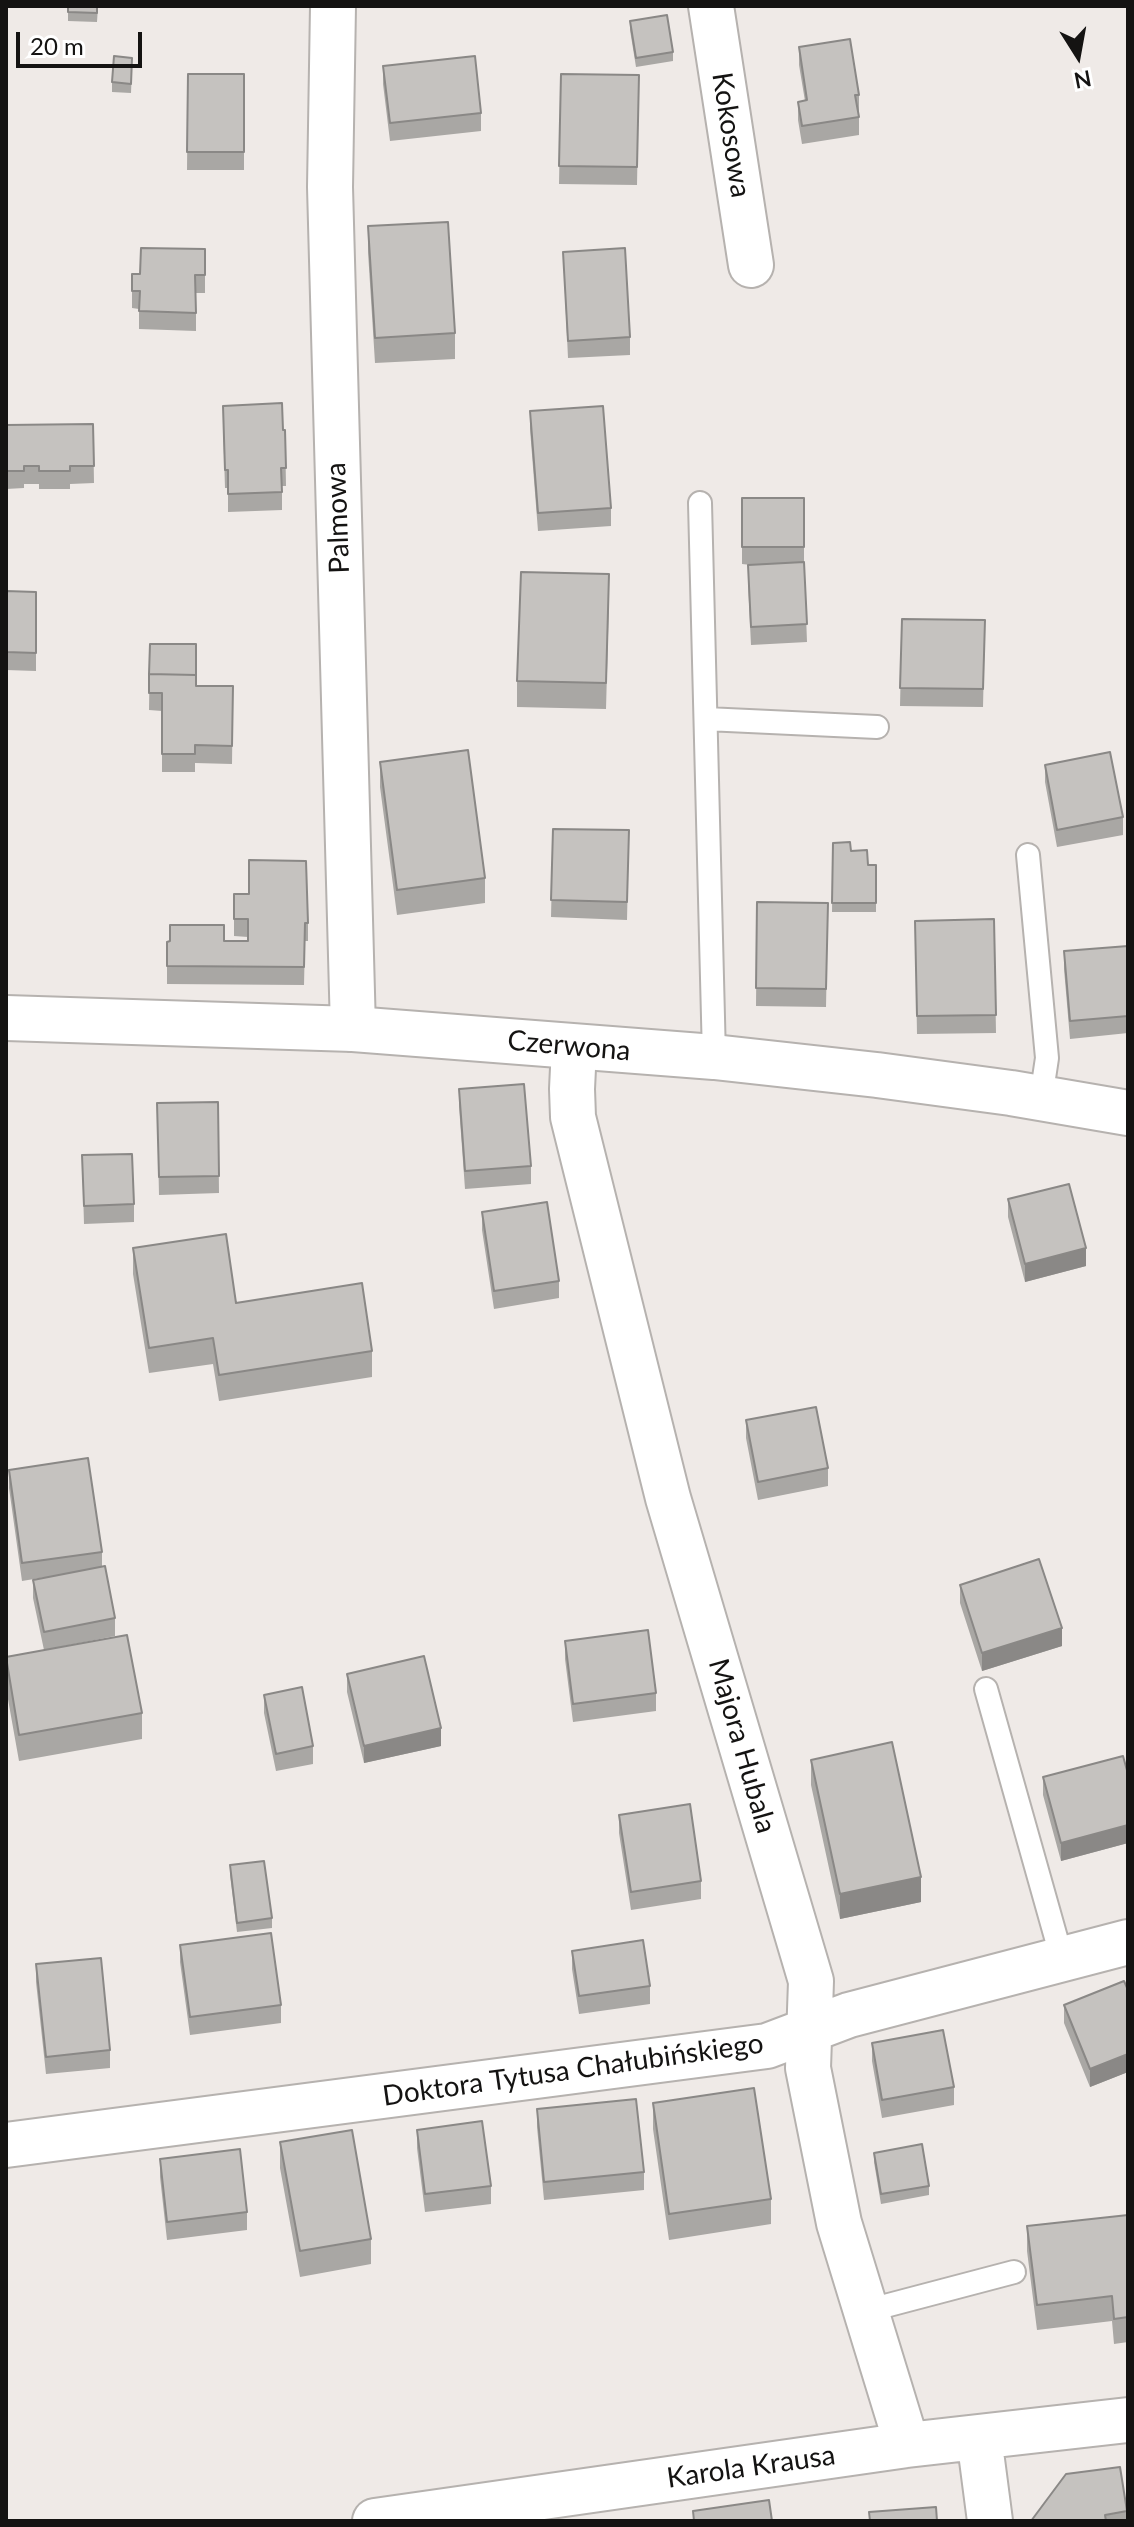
<!DOCTYPE html>
<meta charset="utf-8">
<style>
body{margin:0}
#map{position:relative;width:1134px;height:2527px;overflow:hidden;background:#efeae7;font-family:Lato,sans-serif}
canvas{display:block}
.frame{position:absolute;inset:0;border:8px solid #141312;pointer-events:none}
.north{position:absolute;left:1038px;top:16px;width:80px;height:80px;-webkit-text-stroke:6px #fff;paint-order:stroke;rotate:169deg;font-size:22px;font-weight:700;line-height:32px;text-align:center;color:#141312}
.north::after{content:'';display:block;margin:auto;width:28px;height:36px;background:#141312;clip-path:polygon(50% 0,100% 100%,50% 72%,0 100%)}
.scale{position:absolute;left:16px;top:32px;width:126px;height:36px;box-sizing:border-box;border:4px solid #141312;border-top:0;padding-left:10px;font-size:24px;line-height:28px;white-space:nowrap;color:#141312;-webkit-text-stroke:6px #fff;paint-order:stroke}
</style>
<div id="map">
<canvas width="1134" height="2527"></canvas>
<div class="frame"></div>
<div class="north">N</div>
<div class="scale">20 m</div>
</div>
<script>
const c = document.querySelector('canvas').getContext('2d');
c.lineJoin = 'round';
function strokePath(path, color, width, dash) {
  c.strokeStyle = color;
  c.lineWidth = width;
  c.lineCap = dash ? 'butt' : 'round';
  c.setLineDash(dash || []);
  c.stroke(path);
}
function fill(path, color) {
  c.fillStyle = color;
  c.fill(path, 'evenodd');
}
function write(font, color, halo, rows, align = 'center') {
  c.font = font + ' Lato,sans-serif';
  c.lineWidth = 8;
  c.setLineDash([]);
  c.textBaseline = 'middle';
  c.strokeStyle = halo;
  c.fillStyle = color;
  for (const [text, x, y, turn = 0] of rows) {
    c.save();
    c.translate(x, y);
    c.rotate((+turn || 0) * Math.PI / 180);
    c.textAlign = isNaN(turn) ? turn : align;
    if (halo) c.strokeText(text, 0, 0);
    c.fillText(text, 0, 0);
    c.restore();
  }
}
const service = new Path2D(`
 M700 503 714 1057
 M706 719 877 727
 M1028 855 1047 1058 1041 1098
 M986 1689 1062 1959
 M866 2311 1014 2272`);
const minor = new Path2D(`
 M333 6 330 187 353 1029
 M711 6 751 265
 M574 1047 572 1089 573 1117 668 1498 811 1981 808 2068 839 2223 907 2445
 M6 2145 767 2046 849 2015 1128 1942
 M979 2437 990 2521
 M375 2521 907 2445 1128 2420`);
const tertiary = new Path2D(`
 M6 1018 353 1029 714 1057 877 1075 1011 1093 1128 1113`);
const wall = new Path2D(`
 M68 6H98L97 22 68 21Z
 M630 21 673 52V61L636 67 630 30Z
 M799 47 859 95V135L802 144 798 120V102L805 101 799 65Z
 M383 66 481 113V131L390 141 383 84Z
 M132 67 131 93 112 92V82Z
 M188 74H244V170H187Z
 M561 74 639 75 637 185 559 184Z
 M368 226 455 333V359L375 363 368 252Z
 M205 249V293H196V331L139 329V309L132 308V274H140Z
 M563 252 630 337V355L568 358Z
 M530 411 611 508V526L538 531 530 429Z
 M223 423 285 430 286 486H282V510L228 512V488H225Z
 M93 424 94 483 70 484V489H39V484H24V488L6 489V425Z
 M742 498H804V562L807 642 751 645 748 583V565H751L742 564Z
 M6 591 36 592V671L6 670Z
 M609 600 606 709 517 707V681Z
 M902 619 985 620 983 707 900 706Z
 M150 644 196 686H233L232 764 195 763V772H162V711L149 710Z
 M380 762 485 878V903L397 915 380 787Z
 M1045 765 1123 817V835L1057 847 1045 782Z
 M553 829 629 830 627 920 551 917Z
 M833 843 851 851 868 865H876V912H832Z
 M234 894 308 923V941H305L304 985 167 984V942L248 941V937L234 936Z
 M757 902 828 903 826 1007 756 1006Z
 M994 919 996 1033 917 1034 915 921Z
 M1128 946V1033L1070 1039 1064 969V951Z
 M459 1089 531 1166V1184L465 1189 459 1106Z
 M218 1102 219 1193 159 1195 157 1103Z
 M82 1155 134 1204V1222L84 1224Z
 M1008 1199 1086 1266 1025 1282 1008 1217Z
 M482 1212 559 1281V1298L494 1309 482 1230Z
 M133 1248 236 1303 372 1351V1377L219 1401 213 1364 149 1373 133 1274Z
 M746 1420 828 1468V1486L758 1500 746 1438Z
 M9 1470 102 1552V1567L115 1618V1636L44 1650 33 1598V1580L46 1577 22 1581 9 1488Z
 M960 1585 1062 1646 982 1671 960 1603Z
 M565 1641 656 1693V1711L573 1722 565 1659Z
 M6 1657 142 1713V1739L19 1761 6 1688Z
 M347 1674 441 1746 364 1763 347 1692Z
 M264 1695 313 1746V1764L276 1771 264 1713Z
 M811 1760 921 1902 840 1919 811 1785Z
 M1128 1774V1843L1061 1861 1043 1795V1777Z
 M619 1815 701 1881V1899L631 1910 619 1833Z
 M230 1865 272 1918V1928L237 1932 230 1875Z
 M180 1945 281 2005V2023L190 2035 180 1962Z
 M572 1951 650 1986V2004L579 2014 572 1969Z
 M36 1964 110 2050V2068L46 2074 36 1982Z
 M1128 1990V2072L1090 2087 1064 2023V2005Z
 M872 2043 954 2087V2105L882 2118 872 2061Z
 M653 2103 771 2199V2224L669 2240 653 2129Z
 M537 2109 644 2172V2190L544 2200 537 2127Z
 M417 2130 491 2186V2204L425 2212 417 2148Z
 M280 2142 371 2239V2264L300 2277 280 2168Z
 M874 2153 929 2186V2195L881 2204 874 2162Z
 M160 2159 247 2212V2230L167 2240 160 2177Z
 M1128 2215V2342L1114 2344 1112 2321 1037 2330 1027 2251V2226Z
 M1127 2511V2521H1031Z`);
const shadedWall = new Path2D(`
 M1086 1248V1266L1025 1282V1264Z
 M1062 1628V1646L982 1671V1653Z
 M441 1728V1746L364 1763V1746Z
 M1128 1825V1843L1061 1861V1843Z
 M921 1877V1902L840 1919V1894Z
 M1128 2054V2072L1090 2087V2069Z`);
const building = new Path2D(`
 M68 6H97V13L68 12Z
 M667 15 673 52 636 58 630 21Z
 M850 39 859 95H855L859 117 802 126 798 102 807 100 799 47Z
 M114 56 132 58 131 84 112 82Z
 M475 56 481 113 390 123 383 66Z
 M188 74H244V152H187Z
 M561 74 639 75 637 167 559 166Z
 M448 222 455 333 375 338 368 226Z
 M141 248 205 249V275H195L196 313 139 311 140 291H132V274H140Z
 M625 248 630 337 568 341 563 252Z
 M282 403 283 430H285L286 468H281L282 492 228 494V470H225L223 406Z
 M603 406 611 508 538 513 530 411Z
 M93 424 94 466H70V471H39V466H24V471H6V425Z
 M742 498H804V547H742Z
 M804 562 807 624 751 627 748 565Z
 M521 572 609 574 606 683 517 681Z
 M6 591 36 592V653L6 652Z
 M902 619 985 620 983 689 900 688Z
 M150 644H196V684V675L149 674Z
 M149 674 196 675V686H233L232 746 195 745V754H162V693H149Z
 M468 750 485 878 397 890 380 762Z
 M1110 752 1123 817 1057 830 1045 765Z
 M553 829 629 830 627 902 551 900Z
 M850 842 851 851 867 850 868 865H876V903H832L833 843Z
 M249 860 306 861 308 923H305L304 967 167 966V942L170 941V925H224V941H248V919H234V894H249Z
 M757 902 828 903 826 989 756 988Z
 M994 919 996 1015 917 1016 915 921Z
 M1128 946V1016L1070 1021 1064 951Z
 M524 1084 531 1166 465 1171 459 1089Z
 M218 1102 219 1176 159 1177 157 1103Z
 M132 1154 134 1204 84 1206 82 1155Z
 M1069 1184 1086 1248 1025 1264 1008 1199Z
 M547 1202 559 1281 494 1291 482 1212Z
 M226 1234 236 1303 362 1283 372 1351 219 1375 213 1338 149 1348 133 1248Z
 M816 1407 828 1468 758 1482 746 1420Z
 M88 1458 102 1552 22 1563 9 1470Z
 M1039 1559 1062 1628 982 1653 960 1585Z
 M105 1566 115 1618 44 1632 33 1580Z
 M648 1630 656 1693 573 1704 565 1641Z
 M127 1635 142 1713 19 1735 6 1657Z
 M424 1656 441 1728 364 1746 347 1674Z
 M302 1687 313 1746 276 1754 264 1695Z
 M892 1742 921 1877 840 1894 811 1760Z
 M1123 1756 1128 1774V1825L1061 1843 1043 1777Z
 M690 1804 701 1881 631 1892 619 1815Z
 M264 1861 272 1918 237 1923 230 1865Z
 M271 1933 281 2005 190 2017 180 1945Z
 M643 1940 650 1986 579 1996 572 1951Z
 M101 1958 110 2050 46 2057 36 1964Z
 M1124 1981 1128 1990V2054L1090 2069 1064 2005Z
 M943 2030 954 2087 882 2100 872 2043Z
 M754 2088 771 2199 669 2214 653 2103Z
 M636 2099 644 2172 544 2182 537 2109Z
 M482 2121 491 2186 425 2194 417 2130Z
 M352 2130 371 2239 300 2251 280 2142Z
 M922 2144 929 2186 881 2194 874 2153Z
 M240 2149 247 2212 167 2222 160 2159Z
 M1128 2215V2317L1114 2319 1112 2296 1037 2305 1027 2226Z
 M1120 2467 1127 2511 1105 2515 1106 2521H1031L1066 2474Z
 M769 2500 772 2521H694L693 2511Z
 M936 2507 937 2521H870L869 2512Z`);
const streetNames = [
 ["Kokosowa",731,135,81],
 ["Palmowa",338,518,-92],
 ["Czerwona",569,1046,5],
 ["Majora Hubala",742,1746,74],
 ["Doktora Tytusa Chałubińskiego",573,2070,-8],
 ["Karola Krausa",751,2467,-8]
];
strokePath(service, '#b6b2af', 26);
strokePath(minor, '#b6b2af', 48);
strokePath(tertiary, '#b6b2af', 48);
strokePath(service, '#fff', 22);
strokePath(minor, '#fff', 44);
strokePath(tertiary, '#fff', 44);
fill(wall, '#a9a7a4');
fill(shadedWall, '#8a8886');
fill(building, '#c5c2bf');
strokePath(building, '#8a8886', 2);
write('28px', '#141312', '#fff', streetNames);
</script>
